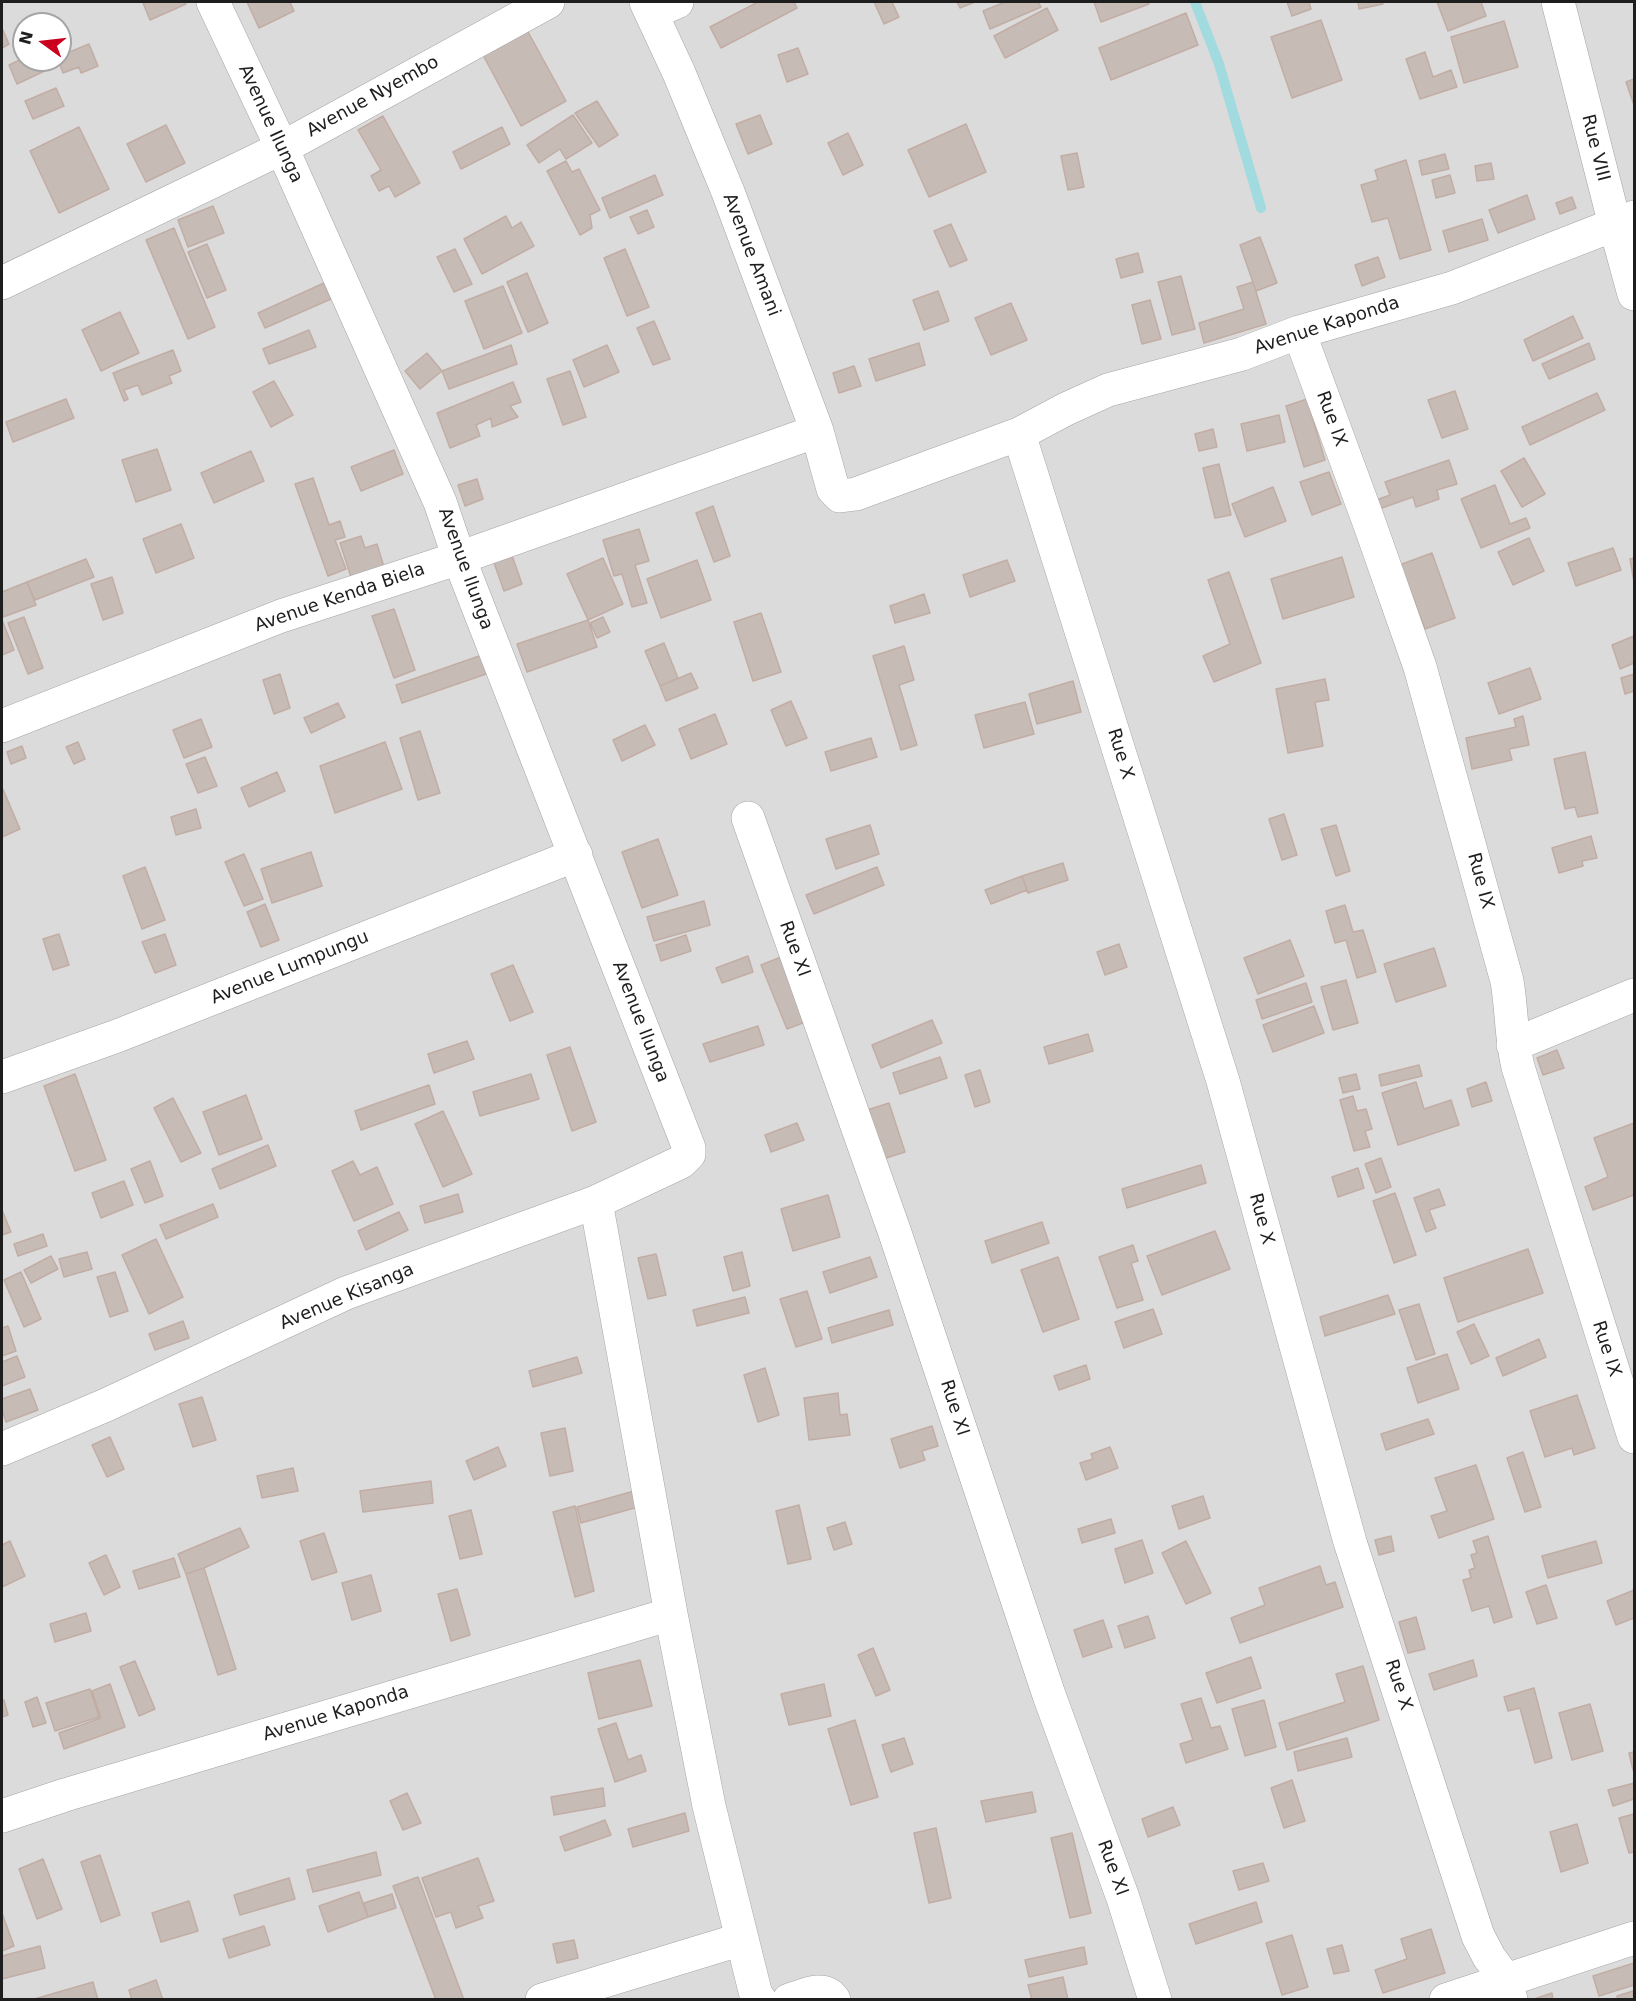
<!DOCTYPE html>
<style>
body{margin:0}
#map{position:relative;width:1636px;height:2001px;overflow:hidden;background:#efe9e3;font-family:"DejaVu Sans",sans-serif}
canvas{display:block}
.frame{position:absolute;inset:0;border:3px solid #1e1e1e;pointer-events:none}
.north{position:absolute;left:12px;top:12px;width:60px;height:60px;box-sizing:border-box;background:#fff;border:2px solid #a5a5a5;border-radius:50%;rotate:285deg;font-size:16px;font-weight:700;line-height:24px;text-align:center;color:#1e1e1e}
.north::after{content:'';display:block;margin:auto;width:21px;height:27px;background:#cb001e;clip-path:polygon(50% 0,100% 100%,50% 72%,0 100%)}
</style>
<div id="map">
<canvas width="1636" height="2001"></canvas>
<div class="frame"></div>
<div class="north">N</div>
</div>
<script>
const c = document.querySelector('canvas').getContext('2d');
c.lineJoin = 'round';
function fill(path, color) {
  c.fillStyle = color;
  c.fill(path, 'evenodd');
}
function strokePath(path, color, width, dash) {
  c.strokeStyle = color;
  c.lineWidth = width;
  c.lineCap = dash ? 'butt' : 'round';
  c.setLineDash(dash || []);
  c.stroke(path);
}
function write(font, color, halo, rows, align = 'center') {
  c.font = font + ' "DejaVu Sans",sans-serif';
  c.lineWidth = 4.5;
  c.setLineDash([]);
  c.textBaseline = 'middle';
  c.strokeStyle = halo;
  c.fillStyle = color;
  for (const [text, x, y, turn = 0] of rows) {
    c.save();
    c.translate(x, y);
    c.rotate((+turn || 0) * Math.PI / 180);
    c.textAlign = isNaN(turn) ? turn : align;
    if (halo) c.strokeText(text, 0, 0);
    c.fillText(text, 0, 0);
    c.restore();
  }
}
const residential = new Path2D(`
 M2 2H1634V1999H2ZM24 24H60V60H24Z`);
const stream = new Path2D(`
 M1195 2 1219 64 1261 208`);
const building = new Path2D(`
 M146 2H185L186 4 150 20 143 3Z
 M247 2H290L294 11 259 28Z
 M758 2H794L797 8 721 48 710 27Z
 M874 2H892L899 17 884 24Z
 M957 2H975L960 8Z
 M1005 2H1038L1041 7 990 29 983 11Z
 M1094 2H1148L1149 4 1101 22Z
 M1287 2H1309L1311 9 1292 16Z
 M1358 2H1382L1383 4 1359 9Z
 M1437 2H1481L1486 16 1448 31Z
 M1047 8 1058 30 1005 58 994 36Z
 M1186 13 1198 45 1111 80 1099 48Z
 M1321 20 1342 80 1292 98 1271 37Z
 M1504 21 1518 67 1464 83 1451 37Z
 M2 28 9 44 2 48Z
 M527 30 566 101 521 126 483 55Z
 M89 44 98 66 81 73 79 67 63 73 58 60H60V56Z
 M798 48 808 74 787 82 778 55Z
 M1425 52 1433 77 1451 70 1457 87 1420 99 1406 59Z
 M24 58V60H49L53 67 17 84 9 65Z
 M1634 79V105L1626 82Z
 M56 88 64 106 33 119 25 101Z
 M597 101 618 135 599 147 575 113Z
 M573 115 592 143 566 159 560 149 539 163 527 145Z
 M760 115 772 144 748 154 736 124Z
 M383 116 420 183 395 197 389 186 379 191 371 176 381 170 358 130Z
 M966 124 986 172 929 197 908 150Z
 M166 125 185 163 146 182 127 144Z
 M79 127 109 189 59 213 30 151Z
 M502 127 510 144 461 169 453 152Z
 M848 133 863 165 843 175 828 143Z
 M1077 153 1084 187 1068 190 1061 156Z
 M1445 154 1449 169 1422 175 1419 161Z
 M1406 160 1431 250 1400 259 1388 218 1372 222 1361 185 1378 180 1375 170Z
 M566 161 572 172 579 169 600 210 590 215 592 228 580 235 547 171Z
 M1491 163 1494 179 1477 181 1475 166Z
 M655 175 663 195 610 218 602 198Z
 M1450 175 1455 193 1436 198 1432 180Z
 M1527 195 1535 219 1498 233 1489 210Z
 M1572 197 1576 208 1560 214 1556 203Z
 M213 206 224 233 188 247 178 220Z
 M647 210 654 227 638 234 630 217Z
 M506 216 512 228 521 222 534 246 482 274 464 239Z
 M1482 219 1488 240 1449 252 1443 231Z
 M951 224 967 260 950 267 934 231Z
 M174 228 215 327 188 339 146 240Z
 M1260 237 1277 283 1256 291 1240 245Z
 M207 244 226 290 207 298 188 252Z
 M455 249 472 284 454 292 437 257Z
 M625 249 649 307 627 316 604 258Z
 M1138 253 1143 272 1121 278 1116 259Z
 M1378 257 1385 277 1362 286 1355 265Z
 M527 273 548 323 528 332 507 282Z
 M1181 276 1195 329 1172 335 1158 282Z
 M1253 282 1266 324 1204 343 1199 323 1244 309 1237 287Z
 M324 283 331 299 265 328 258 313Z
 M503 286 522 333 484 349 465 301Z
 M938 291 949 321 924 330 913 300Z
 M1150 300 1161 339 1142 344 1132 305Z
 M1011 303 1027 340 991 355 975 318Z
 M120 312 139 353 101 371 82 330Z
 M1573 316 1583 338 1533 361 1524 340Z
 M654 321 670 359 653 365 637 328Z
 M309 330 316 347 269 364 263 349Z
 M919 343 925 365 876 381 869 359Z
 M1589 343 1595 359 1549 379 1542 364Z
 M511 345 517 364 449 389 442 371Z
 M607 345 619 372 584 387 573 360Z
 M173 350 181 371 169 376 172 383 142 395 138 385 124 390 128 399 124 401 113 373Z
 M427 353 442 371 420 389 405 371Z
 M854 366 861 386 839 393 833 373Z
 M570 371 586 417 563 425 547 379Z
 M274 381 293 415 271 427 253 392Z
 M513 382 521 402 510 406 518 417 492 427 491 418 476 425 480 436 450 448 437 413Z
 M1455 391 1468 429 1442 438 1428 400Z
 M1597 393 1605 410 1530 445 1522 427Z
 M66 399 74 418 13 442 6 422Z
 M1307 399 1325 460 1304 467 1286 406Z
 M1279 415 1285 442 1247 451 1241 424Z
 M1213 429 1217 447 1199 451 1195 434Z
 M157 449 171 490 136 502 122 460Z
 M394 450 403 474 361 491 351 467Z
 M251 451 264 481 214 503 201 473Z
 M1524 458 1545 494 1522 507 1501 471Z
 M1449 460 1457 484 1437 490 1439 499 1416 507 1413 497 1379 509 1376 500 1390 495 1385 482Z
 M1219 464 1231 515 1215 518 1203 468Z
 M1329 472 1341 504 1312 515 1300 482Z
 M313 478 329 525 340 521 345 537 335 540 346 569 328 576 295 484Z
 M477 479 483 499 465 506 458 485Z
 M1495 485 1510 524 1526 518 1530 528 1481 548 1461 499Z
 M1273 487 1286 521 1245 537 1232 504Z
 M713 506 730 556 714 562 696 513Z
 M181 524 194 558 156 573 143 539Z
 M639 529 649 561 635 565 647 603 632 607 622 574 614 576 603 540Z
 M361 536 365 548 377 544 384 567 351 577 340 543Z
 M1529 538 1544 571 1513 585 1498 552Z
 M1613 548 1621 570 1576 586 1568 563Z
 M510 550 522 584 504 591 493 560Z
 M1432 553 1455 618 1425 629 1411 592 1394 567Z
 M1342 557 1354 597 1283 619 1271 579Z
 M603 558 623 604 588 620 567 574Z
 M1634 558V582L1630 559Z
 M86 559 94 577 35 600 27 582Z
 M697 560 711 600 661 618 647 579Z
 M1007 560 1015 581 970 597 963 575Z
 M1229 572 1261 663 1214 682 1203 656 1230 644 1208 580Z
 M112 577 123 613 103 620 91 584Z
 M27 582 36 605 3 617 2 592Z
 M924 594 930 613 895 623 890 606Z
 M394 609 415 670 394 678 372 616Z
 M761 613 781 672 753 681 734 622Z
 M24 617 43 668 28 674 8 623Z
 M603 617 610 632 597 638 590 623Z
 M2 620 14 650 2 655Z
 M588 620 597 647 527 672 517 644Z
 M1634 636V663L1620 669 1612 645Z
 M664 643 678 678 660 686 645 651Z
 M904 646 914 680 899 685 917 745 901 750 873 656Z
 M482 655 489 673 402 703 396 685Z
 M1530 668 1541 699 1499 714 1488 683Z
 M691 673 698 688 666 701 660 686Z
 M280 674 290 708 274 714 263 680Z
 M1634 674V691L1625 694 1621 678Z
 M1325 679 1329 700 1315 702 1323 746 1288 753 1276 689Z
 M1073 681 1081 712 1037 724 1029 694Z
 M791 701 807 738 786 746 771 710Z
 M1025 702 1034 734 984 748 975 715Z
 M338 703 345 717 311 733 304 718Z
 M715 714 727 744 691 759 679 729Z
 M1523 716 1529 745 1509 749 1512 760 1472 769 1466 738 1516 727 1514 719Z
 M201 719 212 747 184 758 173 730Z
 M645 725 655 745 622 761 613 740Z
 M420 731 440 793 418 800 400 738Z
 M871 738 877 757 831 771 825 752Z
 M78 742 85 759 74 764 66 747Z
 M385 742 402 789 335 813 320 766Z
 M22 746 26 758 11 764 7 752Z
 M1585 752 1598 813 1578 817 1575 807 1565 809 1554 759Z
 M205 757 217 786 198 793 186 764Z
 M277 772 285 791 249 807 241 788Z
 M2 787 20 829 2 837Z
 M196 809 201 828 176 835 171 817Z
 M1284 814 1297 855 1282 860 1269 819Z
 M870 825 879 854 836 869 826 839Z
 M1336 825 1350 871 1336 876 1321 829Z
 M1591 836 1597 858 1582 861 1583 866 1559 873 1552 848Z
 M658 839 678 895 642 908 622 852Z
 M311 852 322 886 272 903 261 869Z
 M244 854 263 899 244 906 225 862Z
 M1063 863 1068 880 1028 893 1022 876Z
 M145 867 165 920 142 929 123 876Z
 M877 867 884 885 814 914 806 895Z
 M1022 876 1027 890 991 904 985 890Z
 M704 901 710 925 654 941 647 917Z
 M265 904 279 940 261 947 247 912Z
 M1345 905 1353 932 1363 930 1376 972 1357 978 1346 940 1335 943 1326 911Z
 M59 934 69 965 53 970 43 939Z
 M165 934 176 965 155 973 142 942Z
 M686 935 691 951 661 961 656 945Z
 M1290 940 1304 976 1258 994 1244 958Z
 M1119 944 1127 967 1105 975 1097 952Z
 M1434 948 1446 986 1396 1002 1384 964Z
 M748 956 753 972 722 983 716 968Z
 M781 957 808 1021 787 1029 761 965Z
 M513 965 533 1012 510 1021 491 974Z
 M1346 980 1358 1023 1333 1030 1321 987Z
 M1306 983 1312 1002 1262 1019 1256 1000Z
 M1314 1006 1324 1033 1273 1052 1263 1025Z
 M932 1020 942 1043 881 1068 872 1045Z
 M758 1026 764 1045 710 1062 703 1044Z
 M1088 1034 1093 1051 1049 1064 1044 1047Z
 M467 1041 474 1059 434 1073 428 1054Z
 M570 1047 596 1122 572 1131 547 1055Z
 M1557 1050 1564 1068 1543 1075 1537 1058Z
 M940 1057 947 1078 900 1094 893 1073Z
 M1419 1065 1422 1076 1381 1086 1379 1075Z
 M980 1070 990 1102 975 1107 965 1075Z
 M75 1074 106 1160 75 1171 44 1086Z
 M531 1074 539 1099 480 1116 473 1092Z
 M1356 1074 1360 1089 1343 1093 1339 1078Z
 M1416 1082 1424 1109 1451 1100 1459 1125 1398 1145 1382 1093Z
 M1486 1082 1492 1101 1472 1107 1467 1089Z
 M429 1085 435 1104 361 1130 355 1111Z
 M246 1095 262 1139 219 1155 203 1112Z
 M1353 1096 1357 1111 1366 1109 1372 1129 1365 1131 1370 1147 1354 1151 1340 1100Z
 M173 1098 201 1153 181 1162 154 1108Z
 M889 1103 905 1152 880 1160 864 1111Z
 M443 1111 472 1174 443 1187 415 1124Z
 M797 1123 804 1140 771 1152 765 1135Z
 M1634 1123V1195L1593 1210 1585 1187 1608 1177 1594 1138Z
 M268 1145 276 1166 220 1189 212 1169Z
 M1381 1158 1391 1187 1376 1193 1365 1164Z
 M150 1161 163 1196 145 1203 131 1169Z
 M353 1161 360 1175 377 1167 393 1204 354 1221 332 1171Z
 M1201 1165 1206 1183 1127 1208 1122 1189Z
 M1358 1168 1364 1188 1338 1197 1332 1177Z
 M124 1181 133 1205 101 1218 92 1193Z
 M1439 1189 1445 1205 1429 1210 1436 1228 1426 1232 1414 1198Z
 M1395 1193 1416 1255 1394 1263 1373 1201Z
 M458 1194 463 1212 425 1223 420 1206Z
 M828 1195 840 1237 793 1251 781 1209Z
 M213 1204 218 1217 166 1239 160 1225Z
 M2 1210 11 1232 2 1235Z
 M399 1212 408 1230 366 1250 358 1231Z
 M1042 1222 1049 1243 992 1263 985 1241Z
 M1215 1231 1230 1269 1162 1295 1147 1256Z
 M43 1234 47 1246 18 1256 14 1244Z
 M156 1239 183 1297 149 1314 122 1255Z
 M1133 1245 1138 1261 1131 1263 1143 1300 1117 1308 1099 1257Z
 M1528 1249 1543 1293 1458 1322 1444 1278Z
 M87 1252 92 1269 64 1277 59 1259Z
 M742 1252 750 1286 733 1291 724 1257Z
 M656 1254 666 1295 648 1299 638 1258Z
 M51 1256 58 1269 31 1283 24 1270Z
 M870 1257 877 1277 830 1293 823 1272Z
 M1058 1257 1079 1319 1043 1332 1021 1270Z
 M21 1272 41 1319 24 1327 4 1280Z
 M115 1272 128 1311 110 1317 97 1277Z
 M807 1291 822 1339 796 1347 780 1299Z
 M1388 1295 1395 1314 1325 1336 1320 1317Z
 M745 1297 749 1313 697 1326 693 1310Z
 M1419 1304 1435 1354 1416 1360 1399 1310Z
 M1153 1309 1162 1334 1124 1348 1115 1322Z
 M889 1310 893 1325 832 1343 828 1328Z
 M183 1321 189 1338 155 1350 149 1334Z
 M1474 1324 1489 1356 1471 1364 1457 1332Z
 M8 1326 16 1351 2 1356V1328Z
 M1539 1339 1546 1357 1503 1376 1496 1358Z
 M1447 1354 1459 1389 1418 1403 1407 1368Z
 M17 1356 25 1377 2 1386V1362Z
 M577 1357 582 1373 533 1387 529 1371Z
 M1086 1365 1090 1379 1059 1390 1054 1376Z
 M765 1368 779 1415 758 1422 744 1375Z
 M30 1389 38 1410 6 1422 2 1410V1399Z
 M838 1393 840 1415 847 1414 850 1435 809 1440 804 1398Z
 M1577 1395 1595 1448 1574 1455 1572 1448 1545 1457 1530 1411Z
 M202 1397 216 1440 193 1447 179 1404Z
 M1428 1419 1434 1434 1386 1450 1381 1434Z
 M932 1426 938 1446 922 1451 925 1460 900 1468 891 1439Z
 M565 1428 573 1471 550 1476 541 1433Z
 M110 1437 124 1469 107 1477 92 1445Z
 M498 1447 506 1466 474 1480 466 1461Z
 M1110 1447 1118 1468 1086 1480 1080 1463 1093 1459 1091 1454Z
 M1523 1452 1541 1507 1525 1512 1507 1458Z
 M1476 1465 1494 1519 1439 1538 1431 1516 1447 1511 1435 1478Z
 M293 1468 298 1491 262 1498 257 1476Z
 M431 1481 433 1503 363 1512 360 1491Z
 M634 1491 638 1507 581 1523 577 1507Z
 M1203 1496 1210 1518 1179 1529 1172 1506Z
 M799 1505 811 1559 788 1564 776 1511Z
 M575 1506 594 1591 575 1597 553 1512Z
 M471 1510 482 1554 460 1559 449 1516Z
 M1111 1519 1115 1533 1082 1543 1078 1529Z
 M845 1522 852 1544 834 1550 827 1528Z
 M240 1528 249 1547 204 1568 186 1574 178 1554Z
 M324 1533 337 1572 312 1580 300 1541Z
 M1391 1536 1394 1551 1379 1555 1375 1540Z
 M1488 1536 1512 1617 1494 1623 1489 1606 1472 1611 1463 1580 1471 1578 1469 1570 1475 1568 1471 1555 1477 1553 1473 1541Z
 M1142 1540 1153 1573 1125 1583 1115 1549Z
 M10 1541 25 1576 2 1587V1545Z
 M1186 1541 1211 1593 1186 1604 1162 1553Z
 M1596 1541 1602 1563 1548 1578 1542 1556Z
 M106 1555 120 1587 104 1595 89 1563Z
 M174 1558 180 1577 139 1589 133 1571Z
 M1320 1566 1326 1585 1335 1582 1343 1607 1240 1643 1231 1618 1265 1605 1259 1588Z
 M204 1568 236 1669 218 1675 186 1574Z
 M371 1575 381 1611 352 1620 342 1583Z
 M1546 1585 1557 1618 1537 1624 1526 1592Z
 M457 1589 470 1635 451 1641 438 1594Z
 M1634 1590V1618L1616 1625 1607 1601Z
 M86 1613 91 1631 55 1642 50 1624Z
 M1148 1616 1155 1638 1125 1648 1118 1626Z
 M1416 1617 1425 1649 1408 1653 1399 1622Z
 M1103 1620 1112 1647 1083 1657 1074 1630Z
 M873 1648 890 1690 876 1696 858 1655Z
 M1251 1657 1261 1688 1217 1703 1206 1673Z
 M640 1660 652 1706 599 1719 588 1673Z
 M1473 1660 1477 1676 1434 1690 1429 1674Z
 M135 1661 155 1709 139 1716 120 1667Z
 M1363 1666 1379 1720 1287 1750 1279 1723 1345 1702 1336 1674Z
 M110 1684 125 1727 64 1749 59 1733 101 1718 92 1691Z
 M824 1684 831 1716 789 1725 781 1694Z
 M1534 1688 1552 1758 1535 1763 1520 1708 1508 1711 1504 1697Z
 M90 1689 99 1717 55 1731 46 1703Z
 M37 1697 46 1723 33 1727 25 1702Z
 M1201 1698 1211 1728 1220 1726 1228 1749 1186 1763 1180 1744 1193 1740 1181 1704Z
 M2 1700H4L8 1715 2 1717Z
 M1264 1700 1276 1747 1245 1756 1232 1709Z
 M1590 1704 1603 1751 1572 1760 1559 1713Z
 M855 1720 878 1797 851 1805 828 1729Z
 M616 1723 628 1760 641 1755 646 1771 615 1782 598 1729Z
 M904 1738 913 1764 891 1772 882 1745Z
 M1347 1738 1352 1757 1298 1771 1294 1752Z
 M1634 1752V1770H1633L1629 1753Z
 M1292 1780 1305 1821 1284 1828 1271 1788Z
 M1634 1783V1799L1613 1806 1608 1790Z
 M603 1788 605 1806 554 1815 551 1797Z
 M1032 1792 1036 1812 986 1822 981 1801Z
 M407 1793 421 1823 403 1830 390 1801Z
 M1173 1807 1180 1825 1148 1837 1142 1819Z
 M685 1813 689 1831 633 1847 628 1829Z
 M1634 1814V1852L1629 1853 1619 1818Z
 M605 1820 611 1835 565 1851 560 1837Z
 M1577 1824 1588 1863 1561 1872 1550 1832Z
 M936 1828 951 1898 929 1903 914 1833Z
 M1072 1833 1091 1913 1070 1918 1051 1838Z
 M376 1852 381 1875 313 1892 307 1870Z
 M100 1855 120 1915 101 1922 81 1862Z
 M478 1858 494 1901 478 1906 483 1918 456 1928 451 1912 436 1917 422 1878Z
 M43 1859 62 1909 37 1919 19 1869Z
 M1263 1863 1269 1881 1239 1890 1233 1871Z
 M418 1877 464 2000H436L393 1886Z
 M289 1878 295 1899 240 1915 234 1895Z
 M359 1892 368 1917 328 1932 319 1906Z
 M392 1894 396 1908 368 1917 364 1903Z
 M189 1901 198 1931 161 1942 152 1913Z
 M1256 1902 1262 1922 1196 1944 1189 1924Z
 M2 1913 14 1946 2 1951Z
 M264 1926 270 1945 229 1958 223 1939Z
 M1431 1929 1445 1973 1383 1993 1375 1970 1407 1959 1401 1939Z
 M1292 1935 1308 1987 1282 1995 1266 1943Z
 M574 1940 578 1958 557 1963 553 1944Z
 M1342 1945 1349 1971 1334 1974 1327 1949Z
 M40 1946 45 1968 2 1979V1956Z
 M1084 1947 1087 1964 1029 1977 1025 1960Z
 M1634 1963V1985L1599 1996 1593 1976Z
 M1063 1977 1068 2000H1032L1028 1985Z
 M156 1980 163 2000H132L129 1990Z
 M93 1982 98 2000H31Z
 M1633 1991 1634 2000H1618L1617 1996Z
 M1552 1993 1553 2000H1535L1534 1999Z`);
const street = new Path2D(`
 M646 2 679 73 728 192 817 431 833 489 840 496 856 494 1019 434 1066 409 1108 390 1242 354 1299 332 1452 288 1634 217
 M1558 2 1615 225 1634 294
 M652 13 677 2
 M2 283 282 148 548 2
 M1299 332 1370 525 1420 667 1507 981C1512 1010 1511 1039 1518 1067L1634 1437
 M1019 434 1223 1081 1350 1542 1478 1936 1489 1957 1506 1980 1511 2000
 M2 726 281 616 459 558 817 431
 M748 818 895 1233 1049 1695 1123 1898 1155 2000
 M1513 1045 1634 995
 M2 1077 117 1036 576 855
 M596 1202 671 1614 709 1806 756 1995 760 2000
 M2 1449 106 1405 346 1293 596 1202 681 1162 689 1154V1148L459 558 440 502 282 148 213 2
 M2 1816 65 1795 671 1614
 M542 2000 742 1939
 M789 2000C803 1996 824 1984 834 2000
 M1446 2000 1634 1938`);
const streetNames = [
 ["Avenue Nyembo",373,97,-29],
 ["Avenue Ilunga",270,124,65],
 ["Rue VIII",1595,148,76],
 ["Avenue Amani",751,255,69],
 ["Avenue Kaponda",1327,326,-18],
 ["Rue IX",1331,419,70],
 ["Avenue Ilunga",465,569,70],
 ["Avenue Kenda Biela",340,598,-19],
 ["Rue X",1120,754,73],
 ["Rue IX",1480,881,75],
 ["Rue XI",794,949,70],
 ["Avenue Lumpungu",290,968,-22],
 ["Avenue Ilunga",640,1022,69],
 ["Rue X",1261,1219,75],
 ["Avenue Kisanga",347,1297,-23],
 ["Rue IX",1606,1349,72],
 ["Rue XI",954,1408,72],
 ["Rue X",1398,1685,72],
 ["Avenue Kaponda",336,1714,-17],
 ["Rue XI",1112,1868,70]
];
fill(residential, '#dcdbdb');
strokePath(stream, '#a1dadf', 10);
fill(building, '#c7bbb6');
strokePath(building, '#c2ada5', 1.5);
strokePath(street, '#a5a5a5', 34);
strokePath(street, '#fff', 33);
write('18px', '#1e1e1e', '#fff', streetNames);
</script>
